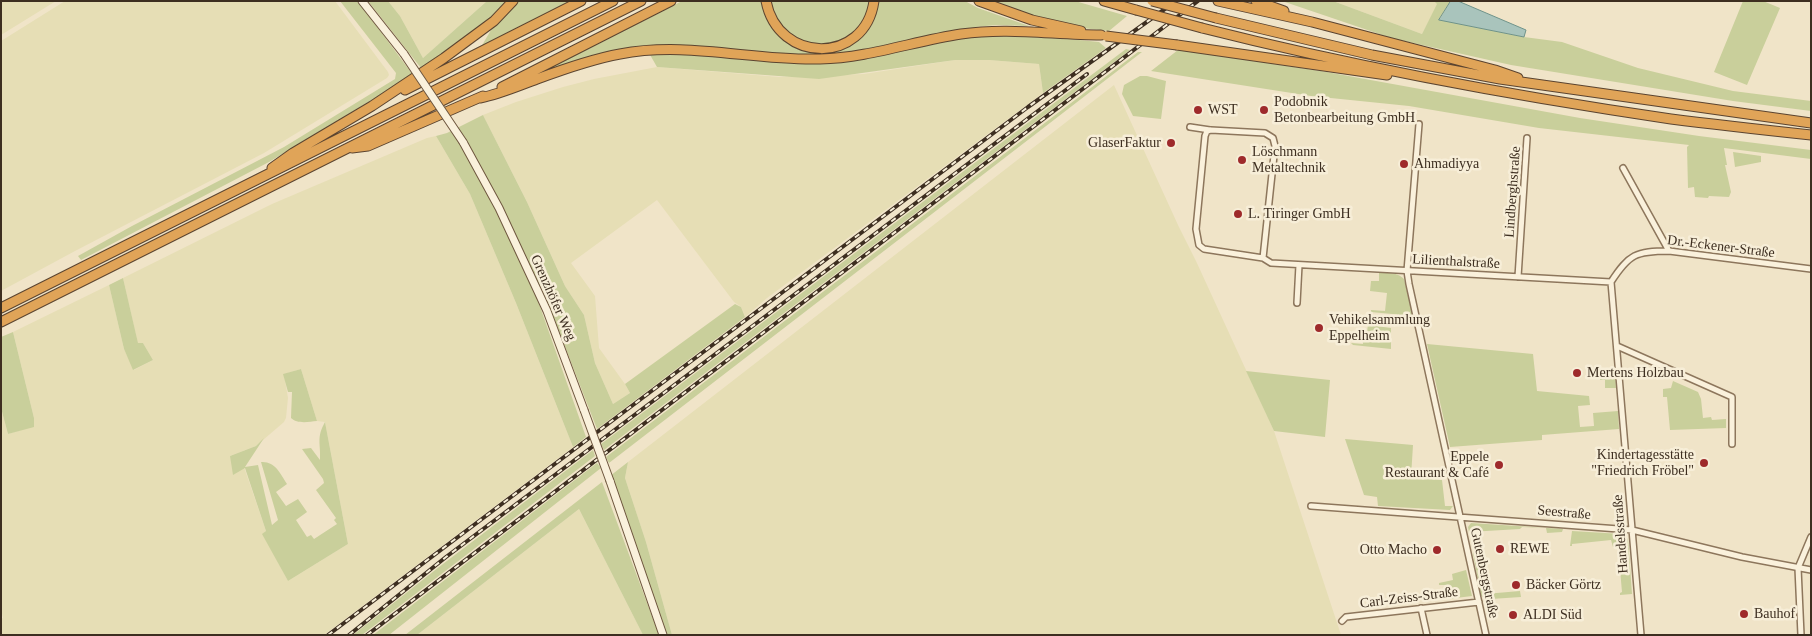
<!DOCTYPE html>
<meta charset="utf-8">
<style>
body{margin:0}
#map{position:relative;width:1812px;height:636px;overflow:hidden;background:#f0e4c8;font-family:"Times New Roman",serif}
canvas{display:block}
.frame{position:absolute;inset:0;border:2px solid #3d2e20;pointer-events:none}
</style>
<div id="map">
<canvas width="1812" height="636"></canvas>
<div class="frame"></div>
</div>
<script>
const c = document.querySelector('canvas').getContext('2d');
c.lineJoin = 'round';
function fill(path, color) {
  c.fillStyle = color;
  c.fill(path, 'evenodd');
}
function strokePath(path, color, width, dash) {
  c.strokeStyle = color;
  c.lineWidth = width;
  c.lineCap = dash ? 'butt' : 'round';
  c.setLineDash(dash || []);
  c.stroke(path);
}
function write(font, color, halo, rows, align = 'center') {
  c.font = font + ' "Times New Roman",serif';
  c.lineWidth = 5;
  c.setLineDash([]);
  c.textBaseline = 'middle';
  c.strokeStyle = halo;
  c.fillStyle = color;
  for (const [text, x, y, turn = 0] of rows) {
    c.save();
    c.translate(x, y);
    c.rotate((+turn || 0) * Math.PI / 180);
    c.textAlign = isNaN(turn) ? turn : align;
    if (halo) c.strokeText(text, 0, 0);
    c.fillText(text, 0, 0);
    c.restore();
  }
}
const farmland = new Path2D(`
 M1 1H56L1 35Z
 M65 1H335L388 72 389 75 387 78 264 153 75 251 1 291V41Z
 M388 1H487L423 58 400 16Z
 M1333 1H1434L1438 4 1422 34Z
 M955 60H989L1039 64 1043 93 767 298 745 317 741 307 734 302 657 200 571 263 595 296 599 348 625 384 630 393 613 404 595 363 584 315 565 286 527 202 483 115 516 102 563 87 594 79 657 67 780 77 864 74Z
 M1114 85 1178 225 1196 261 1274 431 1341 635H672L646 542 625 478 628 462Z
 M436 136 470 194 516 303 573 447 324 635H1V619L3 618 1 610V408L8 434 34 426V418L13 332 109 285 124 349 134 370 153 360 143 343 138 344 123 278 272 204 427 138ZM301 369 317 421 325 422 348 544 288 581 263 534 266 531 244 467 230 456 256 446 284 422 286 418 288 398 284 374Z
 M579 509 643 635H417Z`);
const green = new Path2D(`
 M340 1H358L413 75 269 162 81 260 78 256 132 226 284 147 395 79 396 73Z
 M368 1H388L400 16 423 58 487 1H506L484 24 421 68Z
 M518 1H570L481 47 491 30Z
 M682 1H965L978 8 1029 26 996 25 975 27 995 35 1039 36 1099 42 1106 48 1043 93 1039 64 989 60H955L819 79 657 67 645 46 549 70 548 69Z
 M986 1H1075L1127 16 1109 31 1064 26Z
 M1282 1H1333L1422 34 1437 4 1434 1H1451L1439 19 1524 37 1562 42 1638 68 1733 91 1811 101V111L1733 101 1511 65 1391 38Z
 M1743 1H1763L1780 8 1747 85 1714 72Z
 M1126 49 1130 50 604 450 601 444Z
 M1178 50 1321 71 1580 118 1699 136 1811 150V159L1724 148 1727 165H1725L1731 192 1729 197 1709 196 1708 198 1695 197 1694 187 1688 188 1687 147 1689 145 1539 128 1409 106 1311 96 1151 71Z
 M1138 52H1142L609 463 606 457Z
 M1140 76H1147L1166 81 1161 119 1133 116 1122 94 1124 85Z
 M483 115 527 202 565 286 584 315 595 363 613 404 630 393 625 384 735 304 741 307 745 317 597 429 541 285 532 284 586 437 573 447 516 303 470 194 436 136 447 133Z
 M1733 152 1761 156V162L1735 167Z
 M1379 273C1389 273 1397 272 1404 279L1413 316 1371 312V310L1385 311 1387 293 1370 291 1371 281H1379Z
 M123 278 138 343H143L153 360 133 370 124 349 109 285Z
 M1368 323 1376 324V326L1391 328V349L1353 345 1351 343 1363 344 1362 334H1367Z
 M13 332 34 418V427L8 434 1 408V337Z
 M1427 344 1533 354 1537 391 1589 396 1590 405 1578 406 1580 427 1594 426 1593 413 1618 411 1619 429 1542 435V440L1450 447Z
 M1615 368 1616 388H1605V380H1600V369Z
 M301 369 317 421C308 422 297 424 291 418L292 392H288L283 374Z
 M1246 371 1330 380 1325 437 1274 431Z
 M1673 381 1698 392 1701 399 1703 418 1711 417 1712 420 1726 419V428L1670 430 1667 397H1663V389L1671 388Z
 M325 422 348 544 288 581 262 534 266 531 245 468 233 475 230 456 256 446 264 438 245 467 258 465 272 525 278 520 261 462C275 461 280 473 287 484L276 492 286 506 298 499 307 512 296 520 307 537 311 535 314 539 337 524 334 520 336 518 316 490 324 483 323 479 302 449 311 448 320 460C321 443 316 438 325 422Z
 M1345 439 1413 445 1411 477 1442 480 1445 506H1453L1450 510 1378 506 1377 497 1364 495Z
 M593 450 595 456 362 635H353L439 567Z
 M628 462 625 478 646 542 672 635H666L610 476Z
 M597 463 601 468 389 635H373Z
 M602 482 659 635H643L579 509 417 635H405Z
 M1471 523 1563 529 1562 532 1547 533 1546 528 1522 527 1520 529 1469 532 1468 527Z
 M1572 531 1622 534 1628 539 1632 594 1620 595V593L1622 592 1618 547H1613L1611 540 1572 544V546H1570Z
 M1474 552 1485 594 1520 591 1521 597 1491 599 1481 596 1473 553Z
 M1466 570 1472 596 1448 599 1446 585H1439V583L1453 580 1452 574Z`);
const water = new Path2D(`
 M1451 1H1458L1526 30 1524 37 1439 20Z`);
const street = new Path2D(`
 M1419 124 1407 271 1409 284 1486 635
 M1190 127 1210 130
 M1623 168 1669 251
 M1263 258 1275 146 1273 138 1265 133 1211 130 1207 131 1205 136 1196 229 1199 245 1204 249 1263 258 1271 263 1611 282
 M1518 277 1527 138
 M1611 282 1641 635
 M1611 282C1629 254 1636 251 1669 251L1811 269
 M1297 303 1299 265
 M1617 346 1732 397V444
 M1311 506 1632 530 1742 557 1811 570
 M1421 608 1427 635
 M1342 621 1346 617 1479 602
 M1801 635 1798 568 1811 537`);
const secondary = new Path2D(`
 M362 1 404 54
 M463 142 499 208 547 311 584 410
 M610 481 663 635`);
const highway = new Path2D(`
 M766 1C778 64 865 65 874 1
 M979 1 1032 20 1081 31
 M1104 1 1136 10
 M1218 1 1312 22 1495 70 1518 78
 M1256 1 1284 11
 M1216 18 1372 55 1500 79 1811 123
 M1202 28C1356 67 1514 96 1671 119 1718 125 1764 130 1811 135
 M1177 45 1387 75
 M502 87 671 1
 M405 90 581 1
 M480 98C500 94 518 86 537 79 564 69 592 59 620 54 687 41 753 61 820 59 868 58 914 41 961 34 1008 27 1054 35 1101 35
 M352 148 368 146 483 96
 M272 168 293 153 372 106 444 58 494 21 513 1
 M1 308 613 1
 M1 322 641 1`);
const rail = new Path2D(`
 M328 635 1028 107 1176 1
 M349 635 446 557 1087 74
 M367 635 1198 1`);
const secondaryBridge = new Path2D(`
 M404 54 463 142
 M584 410 610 481`);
const highwayBridge = new Path2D(`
 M1152 1 1216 18
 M1136 10 1202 28
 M1106 36 1177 45`);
const markers = [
 [1198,110,5,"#9e2a2b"],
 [1264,110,5,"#9e2a2b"],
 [1171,143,5,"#9e2a2b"],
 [1242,160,5,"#9e2a2b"],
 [1404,164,5,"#9e2a2b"],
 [1238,214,5,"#9e2a2b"],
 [1319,328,5,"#9e2a2b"],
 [1577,373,5,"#9e2a2b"],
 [1704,463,5,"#9e2a2b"],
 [1499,465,5,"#9e2a2b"],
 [1500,549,5,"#9e2a2b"],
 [1437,550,5,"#9e2a2b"],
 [1516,585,5,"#9e2a2b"],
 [1744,614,5,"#9e2a2b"],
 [1513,615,5,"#9e2a2b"]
];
const poiNames = [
 ["Podobnik",1274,102],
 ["Betonbearbeitung GmbH",1274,118],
 ["WST",1208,110],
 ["GlaserFaktur",1161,143,"right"],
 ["Löschmann",1252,152],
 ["Metaltechnik",1252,168],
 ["Ahmadiyya",1414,164],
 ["L. Tiringer GmbH",1248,214],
 ["Vehikelsammlung",1329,320],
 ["Eppelheim",1329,336],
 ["Mertens Holzbau",1587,373],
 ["Kindertagesstätte",1694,455,"right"],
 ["\"Friedrich Fröbel\"",1694,471,"right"],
 ["Eppele",1489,457,"right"],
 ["Restaurant & Café",1489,473,"right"],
 ["REWE",1510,549],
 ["Otto Macho",1427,550,"right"],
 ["Bäcker Görtz",1526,585],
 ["Bauhof",1754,614],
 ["ALDI Süd",1523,615]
];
const streetNames = [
 ["Lindberghstraße",1513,192,-86],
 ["Dr.-Eckener-Straße",1721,247,7],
 ["Lilienthalstraße",1456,262,3],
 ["Grenzhöfer Weg",553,298,66],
 ["Seestraße",1564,513,5],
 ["Handelsstraße",1621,534,-94],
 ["Gutenbergstraße",1484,573,78],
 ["Carl-Zeiss-Straße",1409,598,-7]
];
fill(farmland, '#e6deb5');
fill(green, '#c9cf9b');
fill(water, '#a9c4bc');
strokePath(water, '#6f938a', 1);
strokePath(street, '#8d765c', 8);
strokePath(secondary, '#6f573f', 9);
strokePath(highway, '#5b4430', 11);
strokePath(street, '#faf1dc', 5);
strokePath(secondary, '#faf1dc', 7);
strokePath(highway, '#e0a458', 9);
strokePath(rail, '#3d2e20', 4);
strokePath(rail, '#f7eed8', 2, [5.5]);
strokePath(secondaryBridge, '#6f573f', 9, []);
strokePath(highwayBridge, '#5b4430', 11, []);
strokePath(secondaryBridge, '#faf1dc', 7);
strokePath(highwayBridge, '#e0a458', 9);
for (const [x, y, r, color] of markers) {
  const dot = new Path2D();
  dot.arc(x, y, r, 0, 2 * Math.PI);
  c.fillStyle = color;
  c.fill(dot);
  strokePath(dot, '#f7eed8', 2);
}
write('14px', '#3d2e20', '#f7eed8', poiNames, 'left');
write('14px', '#3d2e20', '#f7eed8', streetNames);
</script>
